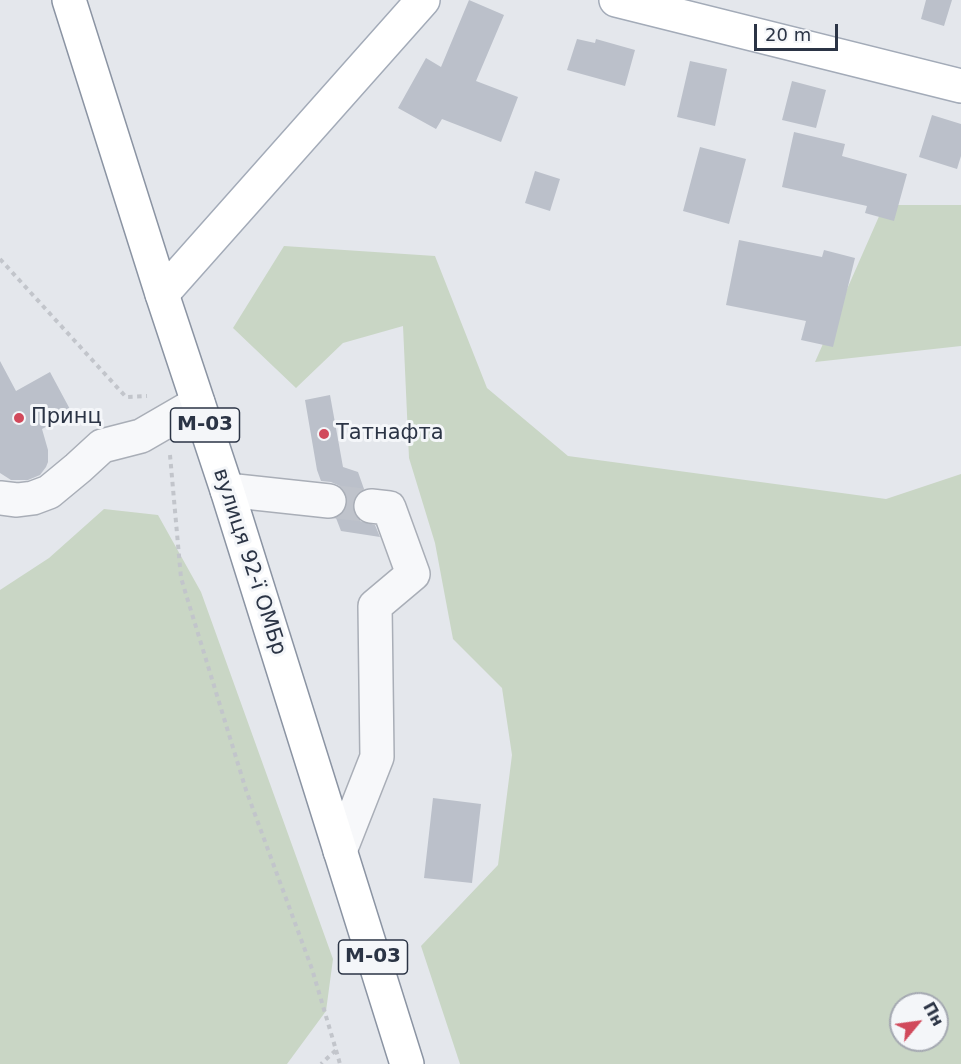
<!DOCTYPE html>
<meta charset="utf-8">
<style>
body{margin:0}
#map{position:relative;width:961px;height:1064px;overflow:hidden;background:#e4e7ec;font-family:"DejaVu Sans",sans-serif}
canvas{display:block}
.north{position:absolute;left:889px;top:992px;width:60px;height:60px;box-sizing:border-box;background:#f4f6f9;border:2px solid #a4a8b1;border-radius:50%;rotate:61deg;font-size:16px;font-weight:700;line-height:24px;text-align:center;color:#2b3445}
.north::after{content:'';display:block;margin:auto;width:21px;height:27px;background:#d1495b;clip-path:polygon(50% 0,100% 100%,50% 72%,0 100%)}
.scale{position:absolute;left:754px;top:24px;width:84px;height:27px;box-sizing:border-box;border:3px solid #2b3445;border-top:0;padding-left:8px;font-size:18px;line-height:21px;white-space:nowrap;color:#2b3445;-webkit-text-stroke:4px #f4f6f9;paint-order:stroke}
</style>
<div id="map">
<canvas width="961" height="1064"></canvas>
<div class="north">Пн</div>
<div class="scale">20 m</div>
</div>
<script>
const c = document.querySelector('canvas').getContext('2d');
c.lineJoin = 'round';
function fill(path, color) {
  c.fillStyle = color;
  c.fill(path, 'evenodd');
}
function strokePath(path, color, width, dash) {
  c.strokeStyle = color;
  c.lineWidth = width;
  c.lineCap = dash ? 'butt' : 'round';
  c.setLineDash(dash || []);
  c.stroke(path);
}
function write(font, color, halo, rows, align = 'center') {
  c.font = font + ' "DejaVu Sans",sans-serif';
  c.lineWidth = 6;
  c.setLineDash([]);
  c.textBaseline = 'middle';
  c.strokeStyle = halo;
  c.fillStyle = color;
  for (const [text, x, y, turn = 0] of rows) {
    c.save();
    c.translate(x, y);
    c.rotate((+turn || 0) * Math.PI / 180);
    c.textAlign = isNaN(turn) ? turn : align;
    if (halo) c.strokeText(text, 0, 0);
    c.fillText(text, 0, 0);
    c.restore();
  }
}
const green = new Path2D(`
 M884 205H961V346L815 362Z
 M284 246 435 256 487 388 568 456 886 499 961 474V1064H460L421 946 498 865 512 755 502 688 453 639 435 543 409 458 403 326 343 343 296 388 233 328ZM901 1004H937V1040H901Z
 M104 509 158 515 201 592 333 959 326 1011 287 1064H0V590L49 558Z`);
const building = new Path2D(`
 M469 0 504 15 476 81 518 97 501 142 442 119 436 129 398 108 426 58 441 67Z
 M926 0H952L944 26 921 19Z
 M577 39 595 43 596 39 635 50 625 86 567 70Z
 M690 61 727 69 715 126 677 117Z
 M792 81 826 90 816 128 782 120Z
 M932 115 961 124V156L957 169 919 157Z
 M794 132 845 144 842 156 907 174 894 221 865 213 867 206 782 187Z
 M700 147 746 159 729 224 683 211Z
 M535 171 560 179 550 211 525 203Z
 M739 240 822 257 824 250 855 258 833 347 801 340 806 321 726 305Z
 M0 361 16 391 50 372 72 413 42 429 48 450V462L46 467 40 475 28 480H11L0 473Z
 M330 395 343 467 358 472 364 489 356 495 352 503 354 513 360 521 375 525 380 537 341 531 336 518 344 512 348 504 346 494 340 486 331 482 321 481 317 470 305 400Z
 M433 798 481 804 472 883 424 878Z`);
const minorTunnel = new Path2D(`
 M329 501 371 506`);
const path = new Path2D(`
 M0 259 126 397 147 396
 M170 455 181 578 246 790 312 969 336 1050 321 1064
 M336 1050 340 1064`);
const minor = new Path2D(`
 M227 490 329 501
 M0 498 17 500 33 498 49 492 78 468 102 446 141 436 198 403
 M340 851 377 757 375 606 413 574 389 508 371 506`);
const major = new Path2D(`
 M616 0 961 86
 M162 294 423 0`);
const highway = new Path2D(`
 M69 0 162 294 227 490 407 1064`);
const markers = [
 [19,418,6,"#d1495b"],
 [324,434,6,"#d1495b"]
];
const shields = [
 [205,425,69],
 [373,957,69]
];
const shieldNames = [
 ["М-03",205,425],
 ["М-03",373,957]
];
const poiNames = [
 ["Принц",31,418],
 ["Татнафта",336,434]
];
const streetNames = [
 ["вулиця 92-ї ОМБр",249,562,72]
];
fill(green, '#c9d6c5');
fill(building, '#bbc0ca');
strokePath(minorTunnel, '#bfc3cb', 33, [33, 16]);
strokePath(minor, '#a9aeb7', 36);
strokePath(major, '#a3abb8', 36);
strokePath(highway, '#8b94a3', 36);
strokePath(path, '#c2c5cb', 4, [4.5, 4.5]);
strokePath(minor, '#f7f8fa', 33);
strokePath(major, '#fff', 33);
strokePath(highway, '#fff', 33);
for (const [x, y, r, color] of markers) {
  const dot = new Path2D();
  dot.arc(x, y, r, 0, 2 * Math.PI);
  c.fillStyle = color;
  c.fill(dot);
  strokePath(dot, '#f4f6f9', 2);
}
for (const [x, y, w] of shields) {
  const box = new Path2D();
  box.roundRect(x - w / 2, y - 17, w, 34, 4.5);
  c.fillStyle = '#f4f6f9';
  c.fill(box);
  strokePath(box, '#2b3445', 1.5);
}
write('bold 20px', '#2b3445', null, shieldNames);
write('21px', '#2b3445', '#f4f6f9', poiNames, 'left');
write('21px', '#2b3445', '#f4f6f9', streetNames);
</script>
